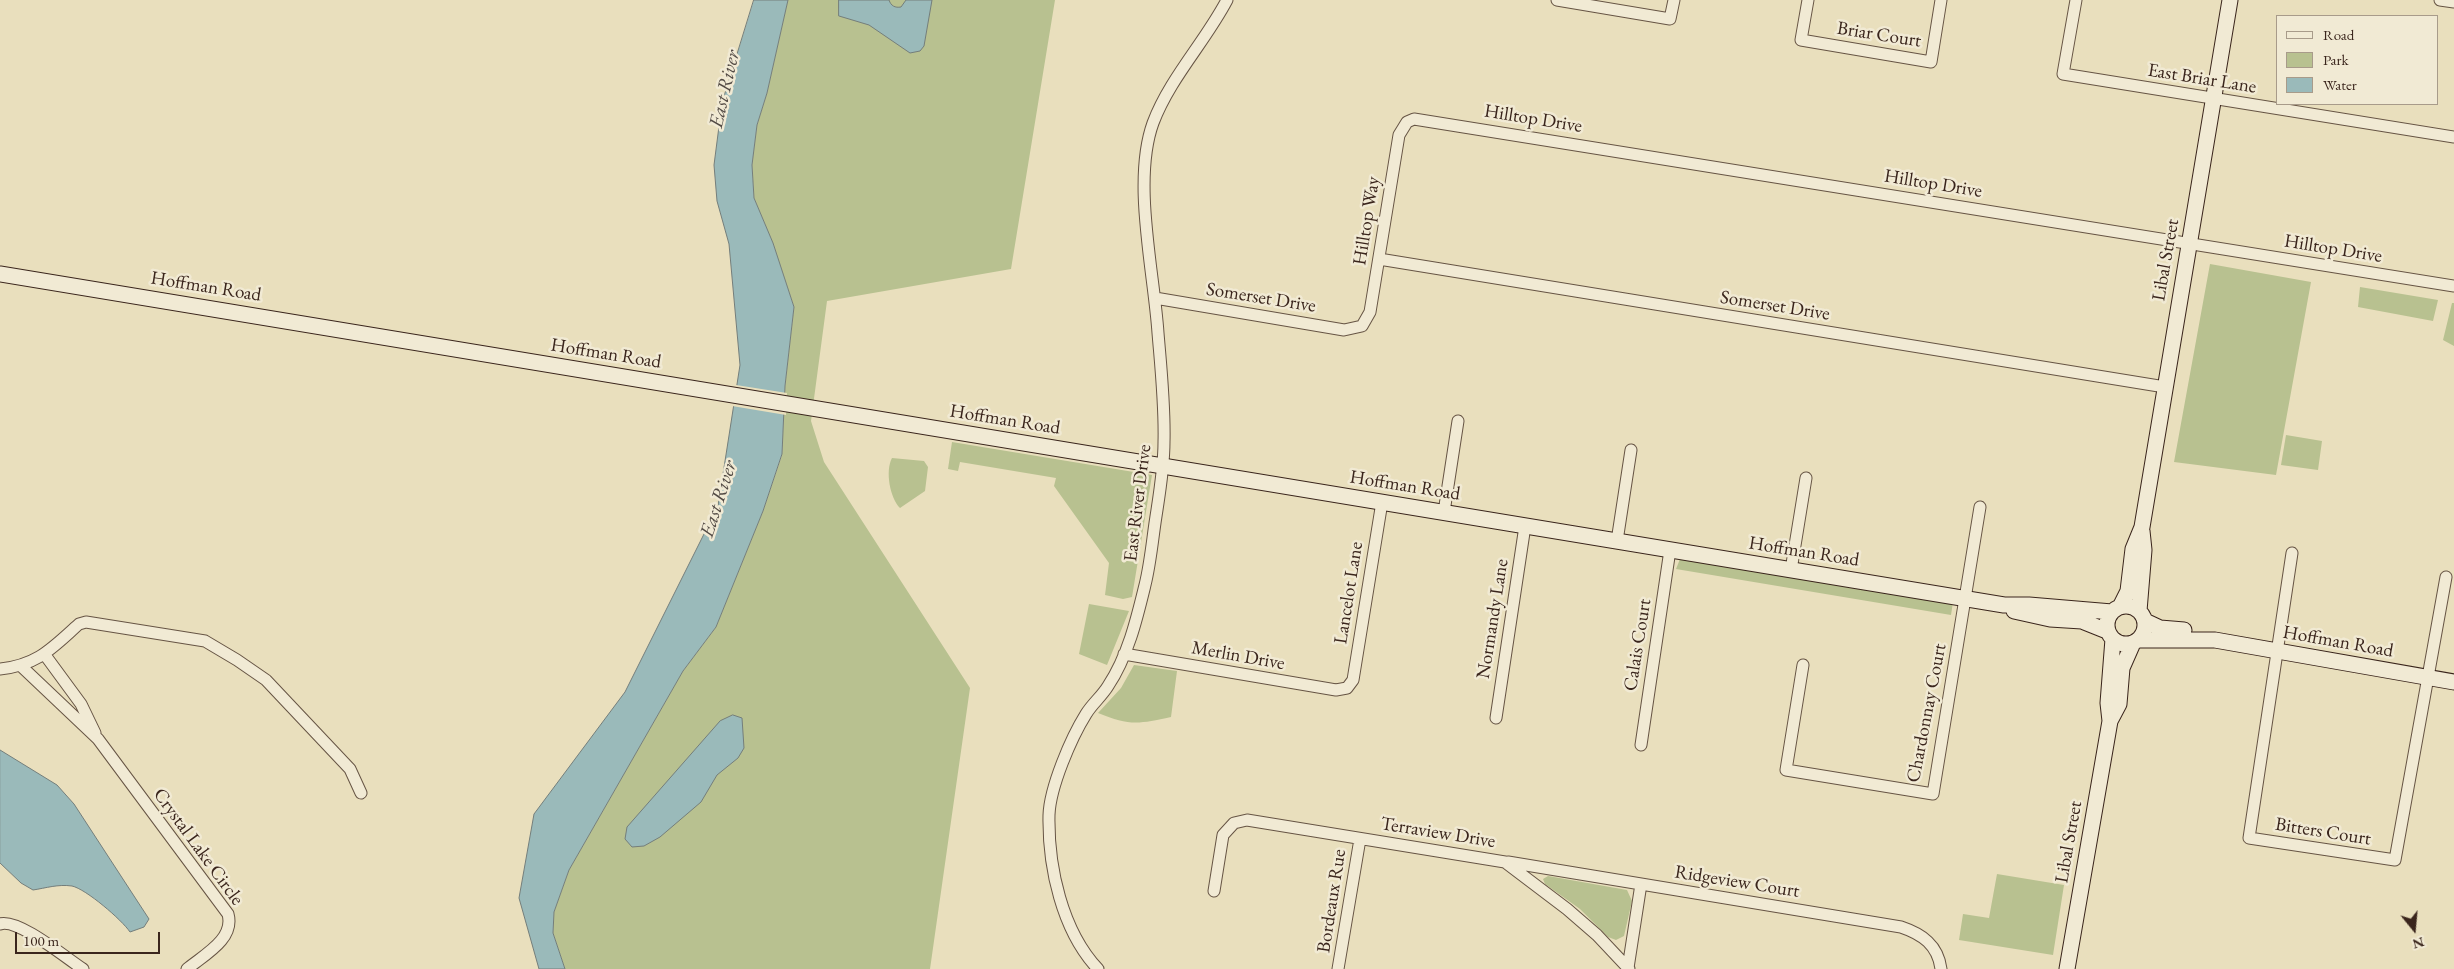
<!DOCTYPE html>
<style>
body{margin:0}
#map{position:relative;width:2454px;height:969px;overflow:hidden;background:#e9dfbd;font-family:"EB Garamond",serif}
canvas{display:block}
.legend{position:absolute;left:2276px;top:15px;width:162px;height:90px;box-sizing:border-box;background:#f1ead4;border:1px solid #a89b8a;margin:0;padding:6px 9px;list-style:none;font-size:15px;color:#3a251c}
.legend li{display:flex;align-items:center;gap:10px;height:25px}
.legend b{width:25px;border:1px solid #a89b8a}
.north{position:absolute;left:2389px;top:904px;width:50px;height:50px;-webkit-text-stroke:4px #f1ead4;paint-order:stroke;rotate:163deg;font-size:14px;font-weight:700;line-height:20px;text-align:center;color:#3a251c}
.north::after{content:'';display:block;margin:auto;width:18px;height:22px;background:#3a251c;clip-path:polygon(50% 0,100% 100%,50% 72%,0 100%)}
.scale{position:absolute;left:15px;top:932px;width:145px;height:22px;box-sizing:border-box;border:2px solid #3a251c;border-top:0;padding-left:6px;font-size:15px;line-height:18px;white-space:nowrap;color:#3a251c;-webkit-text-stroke:4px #f1ead4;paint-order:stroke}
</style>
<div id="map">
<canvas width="2454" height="969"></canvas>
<ul class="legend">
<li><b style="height:6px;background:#f1ead4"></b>Road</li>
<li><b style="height:14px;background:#b8c190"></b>Park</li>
<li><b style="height:14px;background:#9ababa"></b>Water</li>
</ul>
<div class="north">N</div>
<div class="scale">100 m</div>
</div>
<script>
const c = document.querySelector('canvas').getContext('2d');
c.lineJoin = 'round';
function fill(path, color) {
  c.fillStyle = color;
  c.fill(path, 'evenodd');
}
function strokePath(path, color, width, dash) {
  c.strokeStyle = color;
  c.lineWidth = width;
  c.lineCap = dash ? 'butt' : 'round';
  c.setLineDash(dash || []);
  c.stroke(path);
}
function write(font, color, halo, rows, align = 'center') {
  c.font = font + ' "EB Garamond",serif';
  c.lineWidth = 5;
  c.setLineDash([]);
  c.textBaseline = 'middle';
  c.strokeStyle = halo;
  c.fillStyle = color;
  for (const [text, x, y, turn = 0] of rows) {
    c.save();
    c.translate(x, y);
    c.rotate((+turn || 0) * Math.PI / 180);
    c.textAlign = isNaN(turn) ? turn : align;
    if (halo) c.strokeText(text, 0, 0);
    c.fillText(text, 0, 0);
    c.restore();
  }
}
const green = new Path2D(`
 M788 0H1055L1011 269 827 301 811 421 824 462 970 688 930 969H565L553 933 554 912 569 870 683 671 716 627 763 511 782 455 785 386 794 307 773 244 754 198 752 165 757 125 767 93Z
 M2210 264 2311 282 2276 475 2174 462Z
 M2360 287 2438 300 2433 321 2358 307Z
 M2452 303H2454V346L2443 340Z
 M2286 435 2322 441 2318 470 2281 465Z
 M952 442 1152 475 1132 597 1123 599 1105 595 1109 563 1054 486 1056 478 960 462 958 471 948 469Z
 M892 458 924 461 928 467 925 491 900 508C890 498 885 471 892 458Z
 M1680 559 1953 602 1951 615 1676 569Z
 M1089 604 1129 611 1107 665 1079 654Z
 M1134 665 1177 671 1171 717C1139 724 1129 726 1098 713L1121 688Z
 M1997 874 2064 885 2053 955 1959 940 1963 914 1989 918Z
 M1548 876 1627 890 1632 901 1624 936 1616 940 1608 937 1580 909 1545 884 1543 879Z`);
const water = new Path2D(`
 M754 0H788L767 93 757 125 752 165 754 198 773 243 794 307 785 386 782 454 763 511 716 627 683 671 569 870 554 912 553 933 565 969H539L519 898 534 814 625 692 718 506 740 365 729 244 717 201 714 165 722 103Z
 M839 0H889C891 6 895 8 901 7L906 0H932L924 46 920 51 910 53 869 25 839 16Z
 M733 715 742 718 744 748 738 758 717 775 701 802 660 837 644 846 632 847 625 839 627 827 720 721Z
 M0 750 57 785 74 804 149 919 144 927 130 932C122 920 86 889 72 886 58 884 46 888 33 890L21 883 0 863Z`);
const pier = new Path2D(`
 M736 385 787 393 786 415 732 406Z`);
const street = new Path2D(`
 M1557 0 1670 19 1674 0
 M1808 0 1801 40 1931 62 1941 0
 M2076 0 2063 74 2454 137
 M2440 0 2454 2
 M1379 259 2165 387
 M1155 298 1344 330 1362 326 1370 312 1399 135 1407 122 1414 119 2454 286
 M1444 512 1458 421
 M1617 541 1631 450
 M2292 553 2249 838 2395 860 2446 577
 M1791 570 1806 478
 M1124 654 1336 690 1347 688 1353 680 1382 502
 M45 655 81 704 95 733
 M1803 665 1786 770 1933 794 1980 507
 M21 666 98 739 228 914C235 939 204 955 187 969
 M0 669C38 665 52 648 79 624L86 622 205 641 237 660 266 680 350 769 361 793
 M1496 718 1525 526
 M1641 745 1670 550
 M1508 862 1901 927C1922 934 1938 945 1941 969
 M1214 891 1223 835 1234 823 1247 820 1505 862 1567 909 1597 935 1629 969
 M0 924C18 918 66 958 83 969
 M1628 968 1641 884
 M1098 969C1062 931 1048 867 1049 815 1050 787 1071 738 1086 714 1092 704 1102 696 1108 686 1128 656 1137 618 1145 585 1150 565 1152 544 1155 523 1159 496 1164 469 1164 442 1165 406 1161 369 1158 333 1154 272 1132 181 1153 123 1170 78 1205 42 1227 0
 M1338 969 1360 839`);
const secondary = new Path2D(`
 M0 274 2004 605H2029L2112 612
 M2107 625a19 19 0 1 1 38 0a19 19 0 1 1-38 0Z
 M2120 607 2128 591 2133 549 2142 527 2230 0
 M2014 611 2050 619 2082 621 2107 631
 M2139 611 2144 550 2142 531
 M2145 621 2160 628 2184 630
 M2138 640H2215L2454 682
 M2110 721 2119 704 2122 668 2133 643
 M2067 969 2110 721 2108 703 2113 639`);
const streetNames = [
 ["Briar Court",1879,35,9],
 ["East Briar Lane",2202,79,9],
 ["Hilltop Drive",1533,119,9],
 ["Hilltop Drive",1933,184,9],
 ["Hilltop Way",1367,221,-81],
 ["Hilltop Drive",2333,249,9],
 ["Libal Street",2166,260,-80],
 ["Hoffman Road",206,287,9],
 ["Somerset Drive",1261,298,9],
 ["Somerset Drive",1775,306,9],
 ["Hoffman Road",606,354,9],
 ["Hoffman Road",1005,420,9],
 ["Hoffman Road",1405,486,9],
 ["East River Drive",1138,503,-83],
 ["Hoffman Road",1804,552,9],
 ["Lancelot Lane",1349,593,-81],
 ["Normandy Lane",1493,619,-81],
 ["Hoffman Road",2338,642,10],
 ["Calais Court",1638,645,-81],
 ["Merlin Drive",1238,656,10],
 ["Chardonnay Court",1927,713,-79],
 ["Bitters Court",2323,832,9],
 ["Terraview Drive",1438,833,9],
 ["Libal Street",2069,842,-80],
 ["Crystal Lake Circle",198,847,54],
 ["Ridgeview Court",1737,882,9],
 ["Bordeaux Rue",1332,901,-81]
];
const waterNames = [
 ["East River",725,89,-77],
 ["East River",719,499,-72]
];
fill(green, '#b8c190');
fill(water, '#9ababa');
strokePath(water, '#747e7b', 1);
fill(pier, '#e9dfbd');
strokePath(street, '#665444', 13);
strokePath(secondary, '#3a251c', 17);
strokePath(street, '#f1ead4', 11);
strokePath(secondary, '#f1ead4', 15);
write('19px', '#3a251c', '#f1ead4', streetNames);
write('italic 20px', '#524a44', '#f1ead4', waterNames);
</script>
